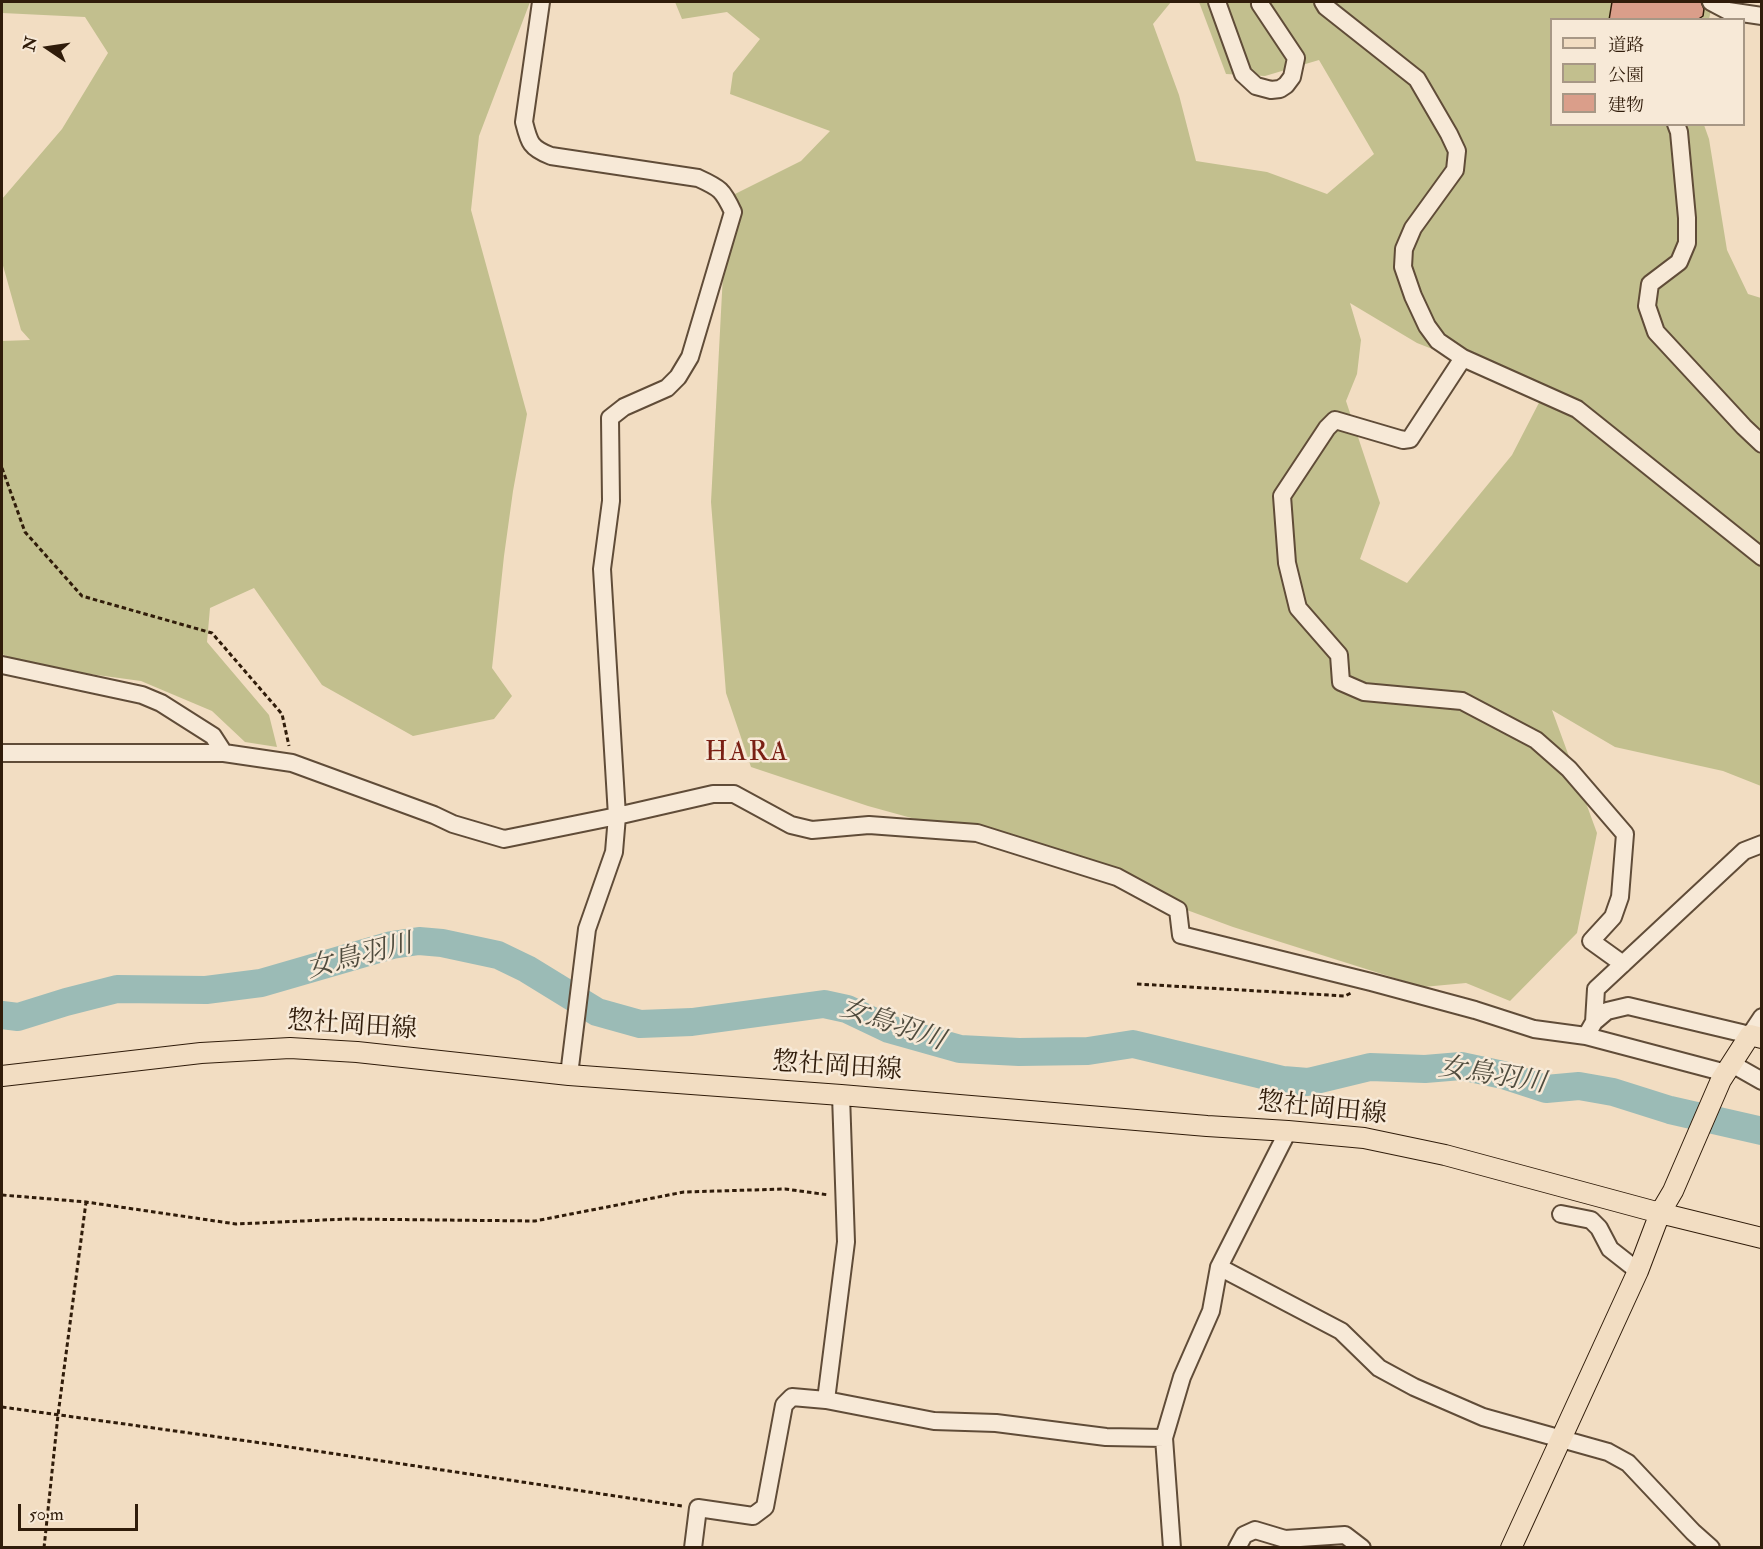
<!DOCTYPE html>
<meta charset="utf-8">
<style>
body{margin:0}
#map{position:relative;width:1763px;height:1549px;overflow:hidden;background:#f2ddc2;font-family:"IM FELL Double Pica","Noto Serif JP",serif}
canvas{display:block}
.frame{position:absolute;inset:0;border:3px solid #301c0a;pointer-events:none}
.legend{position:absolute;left:1550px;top:18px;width:195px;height:108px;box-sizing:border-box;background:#f7e9d7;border:2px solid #a79785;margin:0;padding:8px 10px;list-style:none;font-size:18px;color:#301c0a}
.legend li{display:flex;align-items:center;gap:12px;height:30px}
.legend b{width:30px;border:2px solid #a79785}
.north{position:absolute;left:18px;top:18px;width:60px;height:60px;-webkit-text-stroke:4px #f7e9d7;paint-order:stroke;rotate:283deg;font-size:16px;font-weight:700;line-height:24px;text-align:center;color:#301c0a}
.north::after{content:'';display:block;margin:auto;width:21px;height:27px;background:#301c0a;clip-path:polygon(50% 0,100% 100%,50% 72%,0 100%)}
.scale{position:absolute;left:18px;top:1504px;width:120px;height:27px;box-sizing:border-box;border:3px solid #301c0a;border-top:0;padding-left:8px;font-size:18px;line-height:21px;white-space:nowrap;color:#301c0a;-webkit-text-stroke:4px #f7e9d7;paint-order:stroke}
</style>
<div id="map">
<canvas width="1763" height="1549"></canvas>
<div class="frame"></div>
<ul class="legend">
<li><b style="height:8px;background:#f2ddc2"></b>道路</li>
<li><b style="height:16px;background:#c2bf8e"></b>公園</li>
<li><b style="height:16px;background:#da9e8a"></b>建物</li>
</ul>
<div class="north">N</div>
<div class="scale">50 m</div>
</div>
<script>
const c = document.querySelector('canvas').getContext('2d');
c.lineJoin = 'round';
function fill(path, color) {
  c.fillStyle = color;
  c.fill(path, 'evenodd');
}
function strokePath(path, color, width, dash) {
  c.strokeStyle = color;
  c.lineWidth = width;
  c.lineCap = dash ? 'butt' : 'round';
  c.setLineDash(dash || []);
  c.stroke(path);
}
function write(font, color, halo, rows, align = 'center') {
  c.font = font + ' "IM FELL Double Pica","Noto Serif JP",serif';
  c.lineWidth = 5;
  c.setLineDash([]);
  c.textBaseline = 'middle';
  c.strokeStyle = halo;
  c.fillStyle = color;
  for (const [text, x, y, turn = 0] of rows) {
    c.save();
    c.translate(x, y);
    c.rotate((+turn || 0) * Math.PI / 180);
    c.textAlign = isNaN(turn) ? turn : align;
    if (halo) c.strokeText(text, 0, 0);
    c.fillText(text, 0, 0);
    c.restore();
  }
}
const green = new Path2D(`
 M2 2H530L479 136 471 210 527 414 513 491 504 556 492 668 512 696 494 719 413 736 322 685 254 588 210 608 207 642 269 715 277 747 245 742 212 711 141 681 31 666 2 654V341L30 340 21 330 2 262V199L62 129 108 53 85 17 2 13Z
 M675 2H1171L1153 24 1179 95 1196 161 1267 172 1327 194 1374 154 1319 60 1265 76 1226 74 1199 2H1713L1709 19 1552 20V124L1704 125 1709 139 1727 250 1748 294 1761 298V786L1723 771 1615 747 1552 710 1597 833 1577 933 1510 1001 1466 983 1423 987 1233 927 1013 846 868 806 751 767 726 693 711 502 727 198 801 161 830 131 730 94 733 73 760 39 727 12 682 19ZM1350 303 1417 343 1544 393 1512 455 1407 583 1360 559 1380 503 1346 401 1357 374 1361 340Z`);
const river = new Path2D(`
 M2 1015 18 1017 66 1002 117 989 206 990 261 983 392 945 419 941 442 943 498 955 527 969 597 1012 640 1024 692 1022 824 1004 847 1009 889 1029 960 1049 1019 1052 1088 1051 1133 1044 1283 1080 1308 1082 1370 1067 1425 1069 1461 1066 1503 1075 1546 1089 1579 1086 1613 1092 1670 1110 1762 1131`);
const building = new Path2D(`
 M1612 2H1701L1704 9 1703 16 1697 20H1609Z`);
const path = new Path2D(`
 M2 468 25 532 82 596 212 633 282 714 289 746
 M1137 984 1345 996 1351 993
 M2 1195 86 1202 236 1224 346 1219 535 1221 684 1192 785 1189 829 1195
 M2 1407 276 1445 682 1506
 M44 1548 58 1415 86 1202`);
const minor = new Path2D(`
 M541 2 524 122C529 142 530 148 551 156L698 178C720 188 723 190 733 212L690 357 678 377 667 388 624 407 610 418 611 501 602 569 617 816 614 852 587 929 569 1075
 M1217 2 1243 74 1256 86 1271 90 1280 89 1286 85 1292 77 1296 58 1260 4 1261 2
 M1323 2 1326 7 1417 79 1449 134 1457 151 1455 170 1413 228 1404 249 1403 267 1413 296 1427 326 1438 341 1463 358 1577 409 1762 557
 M1711 2 1728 11 1762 16
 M1676 124 1679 132 1687 218V243L1679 262 1650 284 1647 306 1656 332 1744 427 1762 444
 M1463 358 1410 439 1403 440 1335 420 1327 428 1282 496 1287 563 1298 608 1339 655 1341 682 1364 692 1462 701 1536 740 1569 769 1625 834 1620 897 1613 917 1591 941 1623 964
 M2 665 142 695 161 703 213 736 224 753
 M2 753H224L292 763 434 815 453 824 504 839 617 816 713 794H734L791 825 812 830 869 825 977 833 1117 877 1178 910 1181 935 1371 982 1475 1010 1534 1029 1586 1036 1726 1073
 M1594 1022 1607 1011 1628 1006 1750 1035 1762 1017
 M1586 1036 1594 1022 1596 989 1744 851 1762 844
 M1732 1064 1762 1081
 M1561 1214 1591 1220 1599 1228 1610 1249 1638 1271
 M1219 1267 1341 1331 1379 1368 1414 1387 1483 1417 1608 1452 1628 1463 1693 1532 1711 1548
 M826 1400 846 1242 841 1095
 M693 1548 698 1508 753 1516 765 1507 784 1405 792 1397 826 1400 934 1421 996 1423 1106 1437 1164 1438
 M1172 1548 1164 1438 1182 1377 1211 1311 1219 1267 1288 1131
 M1237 1548 1244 1535 1255 1530 1285 1539 1345 1535 1362 1548`);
const major = new Path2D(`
 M2 1076 201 1053 290 1048 357 1052 569 1075 841 1095 1207 1126 1288 1131 1364 1138 1445 1155 1660 1213 1762 1238
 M1511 1548 1638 1271 1660 1213 1673 1191 1721 1080 1750 1035 1762 1038`);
const streetNames = [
 ["惣社岡田線",352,1027,4],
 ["惣社岡田線",837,1068,4],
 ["惣社岡田線",1322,1110,6]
];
const waterNames = [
 ["女鳥羽川",360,958,-14],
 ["女鳥羽川",892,1026,19],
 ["女鳥羽川",1492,1077,9]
];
const quarterNames = [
 ["HARA",747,754]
];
fill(green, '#c2bf8e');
strokePath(river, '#9bbbb6', 28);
fill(building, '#da9e8a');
strokePath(building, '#301c0a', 1.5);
strokePath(minor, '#604c38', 20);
strokePath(major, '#301c0a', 22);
strokePath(path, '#301c0a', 3, [4.5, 3]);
strokePath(minor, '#f7e9d7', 16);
strokePath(major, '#f2ddc2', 20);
write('26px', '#301c0a', '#f7e9d7', streetNames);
write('italic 27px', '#504c3e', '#f7e9d7', waterNames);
c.letterSpacing = '1.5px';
write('28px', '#7a1f14', '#f7e9d7', quarterNames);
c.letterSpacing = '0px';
</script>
